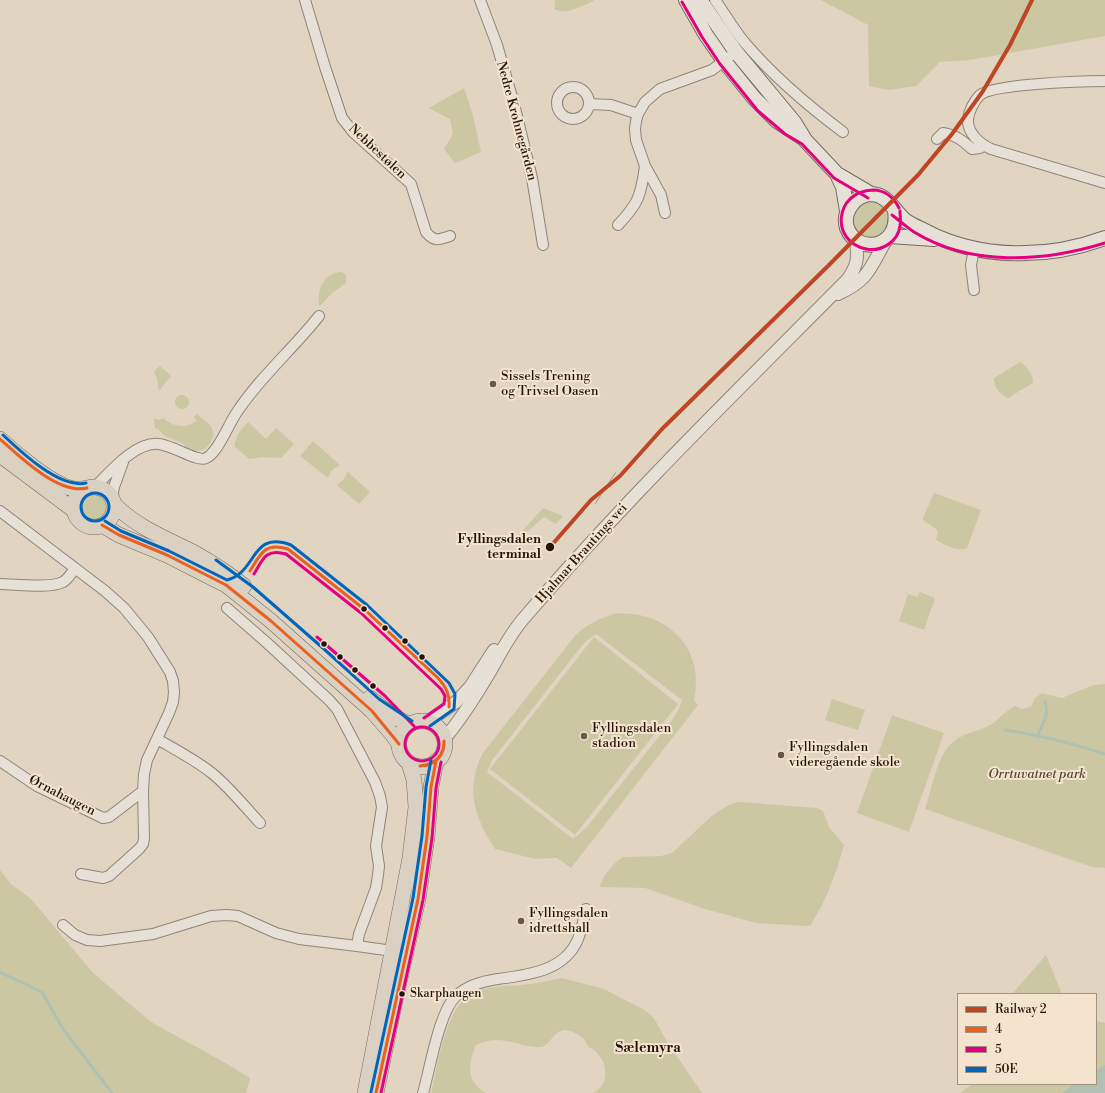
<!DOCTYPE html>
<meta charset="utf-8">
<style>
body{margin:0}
#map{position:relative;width:1105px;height:1093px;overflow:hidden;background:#e1d4c1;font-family:"Libre Bodoni",serif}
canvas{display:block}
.legend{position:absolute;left:957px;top:993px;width:140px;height:92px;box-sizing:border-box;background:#f4e4ce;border:1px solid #a1917f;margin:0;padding:5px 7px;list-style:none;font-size:12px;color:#241409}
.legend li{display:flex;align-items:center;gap:8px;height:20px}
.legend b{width:20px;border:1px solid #a1917f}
</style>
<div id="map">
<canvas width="1105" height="1093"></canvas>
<ul class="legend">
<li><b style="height:5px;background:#bf4525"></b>Railway 2</li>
<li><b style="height:5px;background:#e86121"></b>4</li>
<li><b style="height:5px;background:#e5007d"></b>5</li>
<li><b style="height:5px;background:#0065bd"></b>50E</li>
</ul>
</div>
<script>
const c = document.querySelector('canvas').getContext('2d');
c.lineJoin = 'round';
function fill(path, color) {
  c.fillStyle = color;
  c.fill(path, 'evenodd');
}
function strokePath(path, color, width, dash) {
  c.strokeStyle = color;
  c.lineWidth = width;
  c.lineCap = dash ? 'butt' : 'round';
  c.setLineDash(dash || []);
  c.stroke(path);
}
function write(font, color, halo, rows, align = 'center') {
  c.font = font + ' "Libre Bodoni",serif';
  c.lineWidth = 4;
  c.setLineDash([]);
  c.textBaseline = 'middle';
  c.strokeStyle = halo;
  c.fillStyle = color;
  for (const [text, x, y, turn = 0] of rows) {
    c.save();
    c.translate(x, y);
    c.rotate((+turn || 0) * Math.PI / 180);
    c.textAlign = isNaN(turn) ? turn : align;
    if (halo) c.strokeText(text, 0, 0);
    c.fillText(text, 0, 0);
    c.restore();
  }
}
const green = new Path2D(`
 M554 0H593L594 1C581 6 566 16 554 9L555 4Z
 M821 0H1105V36L970 60 940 62 916 86 889 90 869 86 868 25Z
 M464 88 473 116 481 152 455 163 444 149 453 134 450 119 429 108Z
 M871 200C883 202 888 209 891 220L883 236 864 239 854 230 852 217 859 205Z
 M341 272 346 274V283L332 293 320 306 319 305C317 289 324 273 341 272Z
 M1020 362C1028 367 1033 374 1033 383L1008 398C999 394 994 387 994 378Z
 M160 366 171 376 159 391 157 379 154 371Z
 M175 402a7 7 0 1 1 14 0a7 7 0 1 1-14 0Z
 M197 414 211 426 214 435C207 450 203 454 186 449L184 444 165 436 158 429 155 428 154 419 159 420 163 418C174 427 185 429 197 421L194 417Z
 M248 422 266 439 276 428 294 444 281 458 264 457 249 459 234 446 238 434Z
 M313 441 340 465 332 470 328 478 300 456Z
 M348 472 370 492 359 504 337 485 343 480Z
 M80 506a14 14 0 1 1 28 0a14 14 0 1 1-28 0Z
 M934 493 981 510 967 548C956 552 946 545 936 540L938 532 936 529 924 521 923 518Z
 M543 508 563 516 556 524 544 517 519 539 518 536Z
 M920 592 935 598 924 630 899 621 908 594 918 597Z
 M614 614C666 609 706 648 694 701L698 705 571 868 557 858 535 859 495 849C475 818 465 790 482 754L574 637C585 625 598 619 614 614ZM596 634 682 700 679 709 672 720 587 827 573 839 487 772 492 760 497 754 580 648 585 642Z
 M594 637 678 704 575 835 490 769Z
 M1105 684V868L1092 867 925 809C932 789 937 754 954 741 964 733 977 732 988 726 999 721 1004 711 1015 706L1022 709 1031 707 1035 698 1042 693 1062 698 1093 685Z
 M832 699 865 710 858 730 825 720Z
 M892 715 944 733 909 832 857 813Z
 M740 802 817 808 823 811 829 827 844 845C836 874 826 901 810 926L756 923 705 909 645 888 599 887 605 875 614 864 623 857 661 856 672 853 714 814 731 804Z
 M0 870 11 884 31 899 93 973 151 1022 222 1061 250 1078 246 1093H0Z
 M1046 955 1062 994H1012Z
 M562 978 604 989 643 1009 654 1018 667 1042 702 1093H593C608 1086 609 1067 598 1054 596 1051 592 1049 589 1047 586 1044 585 1039 582 1037 578 1034 570 1030 565 1030 553 1031 550 1046 541 1047 535 1048 529 1046 523 1045 506 1040 492 1037 476 1045 471 1057 466 1074 476 1085 478 1088 483 1091 486 1093H431C438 1065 445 1009 471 993 482 987 507 986 520 985 534 984 548 981 562 978Z
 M1096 1021 1105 1023V1093H960L972 1084H1096Z`);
const water = new Path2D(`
 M1105 1065V1093H1062L1074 1084H1096V1070Z`);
const stream = new Path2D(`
 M1005 730C1040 735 1071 743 1105 754
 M1038 735C1044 721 1049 716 1045 701
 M0 972 42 992 63 1029 112 1093`);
const minor = new Path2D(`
 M305 0 325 67 342 118 353 132 411 184 426 232C434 242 439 240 450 236
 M480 0 497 45 514 104 532 178 543 245
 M715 0C725 14 734 30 745 43 774 77 807 105 843 132
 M1105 81C1084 81 993 84 980 95 974 101 969 111 968 119 967 133 980 144 991 149L1105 183
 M557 103a16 16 0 1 1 32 0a16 16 0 1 1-32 0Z
 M589 104 611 105 638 114
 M937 139 943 133C956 135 963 141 972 149L980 148 984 145
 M665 213 661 195 645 166 636 140 635 129 636 121 638 114 645 102 660 89 712 70 729 57
 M618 225C638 204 641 196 645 166
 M974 290 971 265 974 249
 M95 487C110 472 136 441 159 444 171 446 183 453 194 457 198 458 203 460 206 458 218 453 229 423 237 412 260 377 293 349 319 316
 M112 497 114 487 123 462
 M0 511 105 591 124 608 148 637 170 672 173 681 174 692 173 702 169 713 147 760 144 774 143 791 109 817 103 818 37 786 0 761
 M0 584C15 584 50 589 63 582 68 579 71 574 75 568
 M227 608 266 642 329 700 337 709 375 782 380 796 382 807 376 846 379 866 378 875 376 888 359 934 357 946
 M157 739C176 750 196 760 213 774 230 788 244 806 260 823
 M81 874 103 878 109 876 139 849 143 844 144 838 143 791
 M63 925 75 935 87 940 100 941 153 934 211 916 227 915 238 916 276 933 299 939 357 946 393 951
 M423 1093C430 1069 439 1012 456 996 468 985 483 981 498 979 528 975 565 971 578 939 582 929 584 919 586 909`);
const tertiary = new Path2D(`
 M838 294C869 280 870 268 886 240
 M427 722 456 702 470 687 494 650
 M444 739C460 721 478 692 491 670 501 652 510 634 524 618 626 499 738 390 848 279 858 264 858 258 856 240`);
const secondary = new Path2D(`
 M686 0 706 35 724 61 754 98 777 121 803 138
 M700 0 736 52 794 122 805 140 837 174 843 187 847 211
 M837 174 871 194
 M895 211C901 248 858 256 847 228 842 212 855 194 872 194 889 195 894 212 906 221 912 225 919 228 925 231 980 260 1048 259 1105 238
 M890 236 934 239`);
const primary = new Path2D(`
 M0 439C15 453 55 487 75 489 79 490 83 489 87 488
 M0 455 75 511
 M74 507a20 20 0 1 1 40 0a20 20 0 1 1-40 0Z
 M114 504C136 527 165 538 193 552 211 562 228 573 244 586
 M102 525 119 535 167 555 226 585 271 621 372 711 392 734 399 744
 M370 698 390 714 409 725
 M399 744a23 23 0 1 1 46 0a23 23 0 1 1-46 0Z
 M365 1093 410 858 416 807 414 780 409 763
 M376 1093 396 996 418 899 427 837 431 787 436 761`);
const tram = new Path2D(`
 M595 504 616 472`);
const bus1 = new Path2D(`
 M0 439C20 457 59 495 87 488
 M102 525 119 535 167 555 226 585 271 621 372 711 399 744
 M250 571C261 553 265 542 288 549L364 609 438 678C446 687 450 694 449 707
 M420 766C435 766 445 755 444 741
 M420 766C435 764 444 756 444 741
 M376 1093 418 899 427 837 431 787 436 761`);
const bus2 = new Path2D(`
 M682 2 702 37 720 64 758 111 785 134 802 144 834 178 868 198
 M899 208C894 198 885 190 873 190 834 191 830 242 866 249 881 252 898 242 900 226 901 221 900 216 900 211
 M892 215C899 220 906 227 914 232 971 267 1044 262 1105 243
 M254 574C263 559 266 548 286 554L361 613 441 689 445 696 444 704 424 718
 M317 637 385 696 414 726
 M405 744a17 17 0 1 1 34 0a17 17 0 1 1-34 0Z
 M381 1093 423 900 432 838 436 788 441 762`);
const bus3 = new Path2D(`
 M3 435C21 452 60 489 86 483
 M81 507a14 14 0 1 1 28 0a14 14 0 1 1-28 0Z
 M105 521 121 531 169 551 227 580C258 572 250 530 291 545L367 605 449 683 455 694 454 709 430 726
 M216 560 253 587 324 649 379 699 412 721
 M371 1092 413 898 422 836 426 787 431 760`);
const rail1 = new Path2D(`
 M550 547 591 500 620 476 662 429 829 265 918 175 952 134 983 91 1010 45 1032 0`);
const markers = [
 [493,384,4,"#665749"],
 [550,547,5,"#241409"],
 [364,609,3.5,"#241409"],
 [385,628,3.5,"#241409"],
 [405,641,3.5,"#241409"],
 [324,644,3.5,"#241409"],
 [340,657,3.5,"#241409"],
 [422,657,3.5,"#241409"],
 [355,670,3.5,"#241409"],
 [373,686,3.5,"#241409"],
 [584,736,4,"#665749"],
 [781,755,4,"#665749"],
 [521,921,4,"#665749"],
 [402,994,3.5,"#241409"]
];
const busNames = [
 ["Skarphaugen",410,994]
];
const streetNames = [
 ["Nedre Krohnegården",516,121,75],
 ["Nebbestølen",377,152,43],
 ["Hjalmar Brantings vei",582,554,-48],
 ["Ørnahaugen",62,796,27]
];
const poiNames = [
 ["Sissels Trening",501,377],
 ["og Trivsel Oasen",501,392],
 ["Fyllingsdalen",592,729],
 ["stadion",592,744],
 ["Fyllingsdalen",789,748],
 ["videregående skole",789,763],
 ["Fyllingsdalen",529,914],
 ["idrettshall",529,929]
];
const stopNames = [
 ["Fyllingsdalen",541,540],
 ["terminal",541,555]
];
const parkNames = [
 ["Orrtuvatnet park",1037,775]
];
const neighbourhoodNames = [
 ["Sælemyra",648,1049]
];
fill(green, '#ccc7a3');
fill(water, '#afc1b1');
strokePath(stream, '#afc1b1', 3);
strokePath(minor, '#8e857a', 12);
strokePath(tertiary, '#8e857a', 14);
strokePath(secondary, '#746c61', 16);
strokePath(primary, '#746c61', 16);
strokePath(minor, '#e7e0d6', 10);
strokePath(tertiary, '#e7e0d6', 12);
strokePath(secondary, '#e7e0d6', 14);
strokePath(primary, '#dad1c2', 15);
strokePath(tram, '#a19a92', 1);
strokePath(bus1, '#e86121', 3);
strokePath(bus2, '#e5007d', 3);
strokePath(bus3, '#0065bd', 3);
strokePath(rail1, '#bf4525', 4);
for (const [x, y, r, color] of markers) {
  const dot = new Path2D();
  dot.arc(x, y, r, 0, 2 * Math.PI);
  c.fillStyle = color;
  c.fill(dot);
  strokePath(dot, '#f4e4ce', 1.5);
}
write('12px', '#241409', '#f4e4ce', busNames, 'left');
write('13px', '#241409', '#f4e4ce', streetNames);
write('13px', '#241409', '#f4e4ce', poiNames, 'left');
write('bold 13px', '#241409', '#f4e4ce', stopNames, 'right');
write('italic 13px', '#514730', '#f4e4ce', parkNames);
write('bold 14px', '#241409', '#f4e4ce', neighbourhoodNames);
</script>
